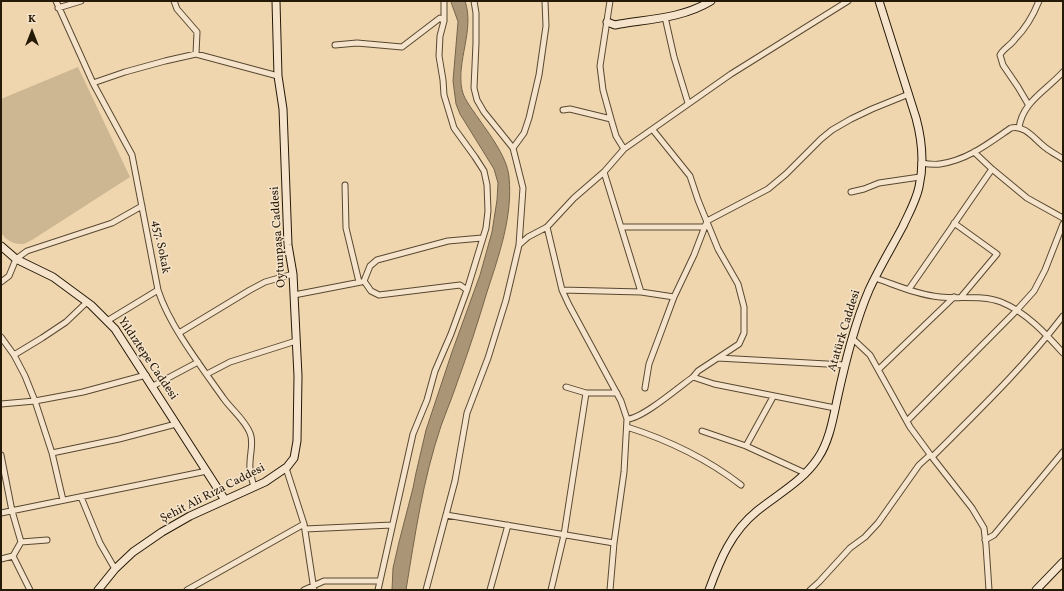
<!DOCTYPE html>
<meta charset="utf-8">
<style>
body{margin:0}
#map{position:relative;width:1064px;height:591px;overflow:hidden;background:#efd6af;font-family:Vollkorn,serif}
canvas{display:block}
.frame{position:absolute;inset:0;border:2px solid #251907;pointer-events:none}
.north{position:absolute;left:12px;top:12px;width:40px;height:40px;-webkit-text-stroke:3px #f5e4cb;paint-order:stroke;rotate:0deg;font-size:11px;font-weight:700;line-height:16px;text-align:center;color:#251907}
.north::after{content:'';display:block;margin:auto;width:14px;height:18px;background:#251907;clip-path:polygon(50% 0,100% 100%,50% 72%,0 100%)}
</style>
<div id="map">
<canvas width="1064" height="591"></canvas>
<div class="frame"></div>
<div class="north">K</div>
</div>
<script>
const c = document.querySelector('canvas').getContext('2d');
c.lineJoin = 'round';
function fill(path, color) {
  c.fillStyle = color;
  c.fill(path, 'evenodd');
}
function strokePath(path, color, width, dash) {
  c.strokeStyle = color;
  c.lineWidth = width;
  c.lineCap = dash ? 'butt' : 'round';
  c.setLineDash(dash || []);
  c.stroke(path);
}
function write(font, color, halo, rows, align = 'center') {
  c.font = font + ' Vollkorn,serif';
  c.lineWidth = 3;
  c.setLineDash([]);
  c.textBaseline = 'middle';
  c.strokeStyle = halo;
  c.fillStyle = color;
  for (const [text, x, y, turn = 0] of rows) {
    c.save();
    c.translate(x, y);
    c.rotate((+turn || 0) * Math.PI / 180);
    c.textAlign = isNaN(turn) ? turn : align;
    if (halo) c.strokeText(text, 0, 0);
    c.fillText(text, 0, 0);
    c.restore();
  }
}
const green = new Path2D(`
 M78 67 130 177 32 240C29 241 25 244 23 244 14 245 4 239 1 232V99Z`);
const water = new Path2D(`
 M451 1H465C475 30 456 61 462 90 464 98 469 105 474 112 486 130 507 155 509 177 513 216 499 255 487 292 478 322 468 353 457 383 452 398 446 412 441 426 423 479 415 535 406 590H392L393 568 399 542 413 488 416 473 426 430 452 352 480 275 492 232 497 200 498 183 494 169 460 114 456 104 453 81 458 22Z`);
const street = new Path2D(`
 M56 1 93 83 132 155 158 290C169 325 202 368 224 399 232 410 245 420 250 433 254 442 250 453 250 463 249 471 252 479 254 487
 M174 1 177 9 197 32 196 54
 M610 1 600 66 603 90 611 119 616 136 624 149
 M58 8 81 1
 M665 17 674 57 688 103
 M335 45 357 43 402 47 440 18 444 21
 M93 83 125 72 165 61 196 54 278 76
 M1028 104 1018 87 1003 65 1000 55C1003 49 1011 45 1015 39 1026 28 1033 16 1039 1
 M563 110 570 109 611 119
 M1019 128C1022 102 1047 90 1063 72
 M513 148 524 133 529 118 539 75 546 26 545 1
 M974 152 992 169 1027 198 1063 218
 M921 163C927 164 934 165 940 164 968 160 989 143 1011 128 1025 124 1036 141 1046 148 1051 152 1057 155 1063 159
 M604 172 641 292
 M345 185 346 228 359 282
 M851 192 864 189 879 183 920 177
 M954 223 997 254 961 297
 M547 227 562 290 569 305 621 401 627 419 624 472 614 543 610 590
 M621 227H705
 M519 245 528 237 547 227 574 198 604 172 624 149 731 74 848 1
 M875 278C896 285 918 295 940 297 960 299 982 295 1001 302 1026 312 1046 334 1063 353
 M364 281 370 266 377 260 448 241 482 238
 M364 281 371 291 379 295 460 285 467 290
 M1 282 9 276 16 259 27 251 112 223 142 206
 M909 289 992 169
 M562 290 641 292 674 297
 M294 295 361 282
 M107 321 158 290
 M179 333 250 290 265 282 293 274
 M1 337 14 355 25 376 35 401 52 453 63 500
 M853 339 870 355 910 427 932 457 972 508 984 528 986 545 989 590
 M14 355 42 338 66 322 87 302
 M718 358 845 365
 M879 369 954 297
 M207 374 230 362 296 341
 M693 377 714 384 835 408
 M153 386 198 362
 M566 387 586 393H617
 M645 388 649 364 661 332 674 297 694 255 707 221 768 189 786 174 821 139 832 130 851 119 872 109 909 94
 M773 397 746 446 805 473
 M1 404 35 401 83 392 146 375
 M627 419C642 419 679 387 693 377L698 371 739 344 744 333V307L738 284 718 249 698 200 690 176 653 130
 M907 421 1016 311 1034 291 1045 270 1063 224
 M627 427C668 440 706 458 741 485
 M702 431 746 446
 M52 453 119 439 176 424
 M1 455 12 511 21 542 13 556
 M932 457C977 412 1024 367 1063 316
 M286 468 304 524 314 590
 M81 497 100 543 115 569
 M1 513 207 471
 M446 515 614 543
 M305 529 392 525
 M985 540 994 535 1063 452
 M21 542 47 540
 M1 559 13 556 30 590
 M187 590 304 524
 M304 590 324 581H380
 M378 590 413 434 427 400 435 371 451 334 467 290 486 228 488 211 487 185 484 171 475 157 454 128 444 95 443 80 439 56 440 36 444 21V1
 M426 590 455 481 467 413 488 358 506 300 519 245 523 188 513 148 484 112 477 100 474 88 476 43V13L474 1
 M490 590 508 525
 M551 590 564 535 586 393
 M810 590 819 582 850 548 865 537 878 523 919 465 930 455`);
const secondary = new Path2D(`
 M607 22 615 25 620 24C651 19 683 18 711 1
 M1 246 16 259 53 277 91 305 115 329 225 500
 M98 590 115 569 133 552 162 532 190 516 265 482 287 467 294 458 297 441 298 376 293 274 288 245 283 109 278 76 276 1
 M709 590C720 560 731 532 757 511 778 494 803 481 818 458 829 442 833 419 837 400 845 363 854 325 869 290 879 268 892 247 903 226 909 213 916 201 919 187 924 165 922 140 916 118L879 1
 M1036 590 1063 562`);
const streetNames = [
 ["Oytunpaşa Caddesi",279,237,-94],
 ["457. Sokak",160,247,79],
 ["Atatürk Caddesi",845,331,-73],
 ["Yıldıztepe Caddesi",147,359,56],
 ["Şehit Ali Rıza Caddesi",213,494,-27]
];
fill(green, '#cdb692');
fill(water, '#aa9676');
strokePath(water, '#75644a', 1);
strokePath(street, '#584831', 7);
strokePath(secondary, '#251907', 9);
strokePath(street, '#f5e4cb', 5);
strokePath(secondary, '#f5e4cb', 7);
write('12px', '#251907', '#f5e4cb', streetNames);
</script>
